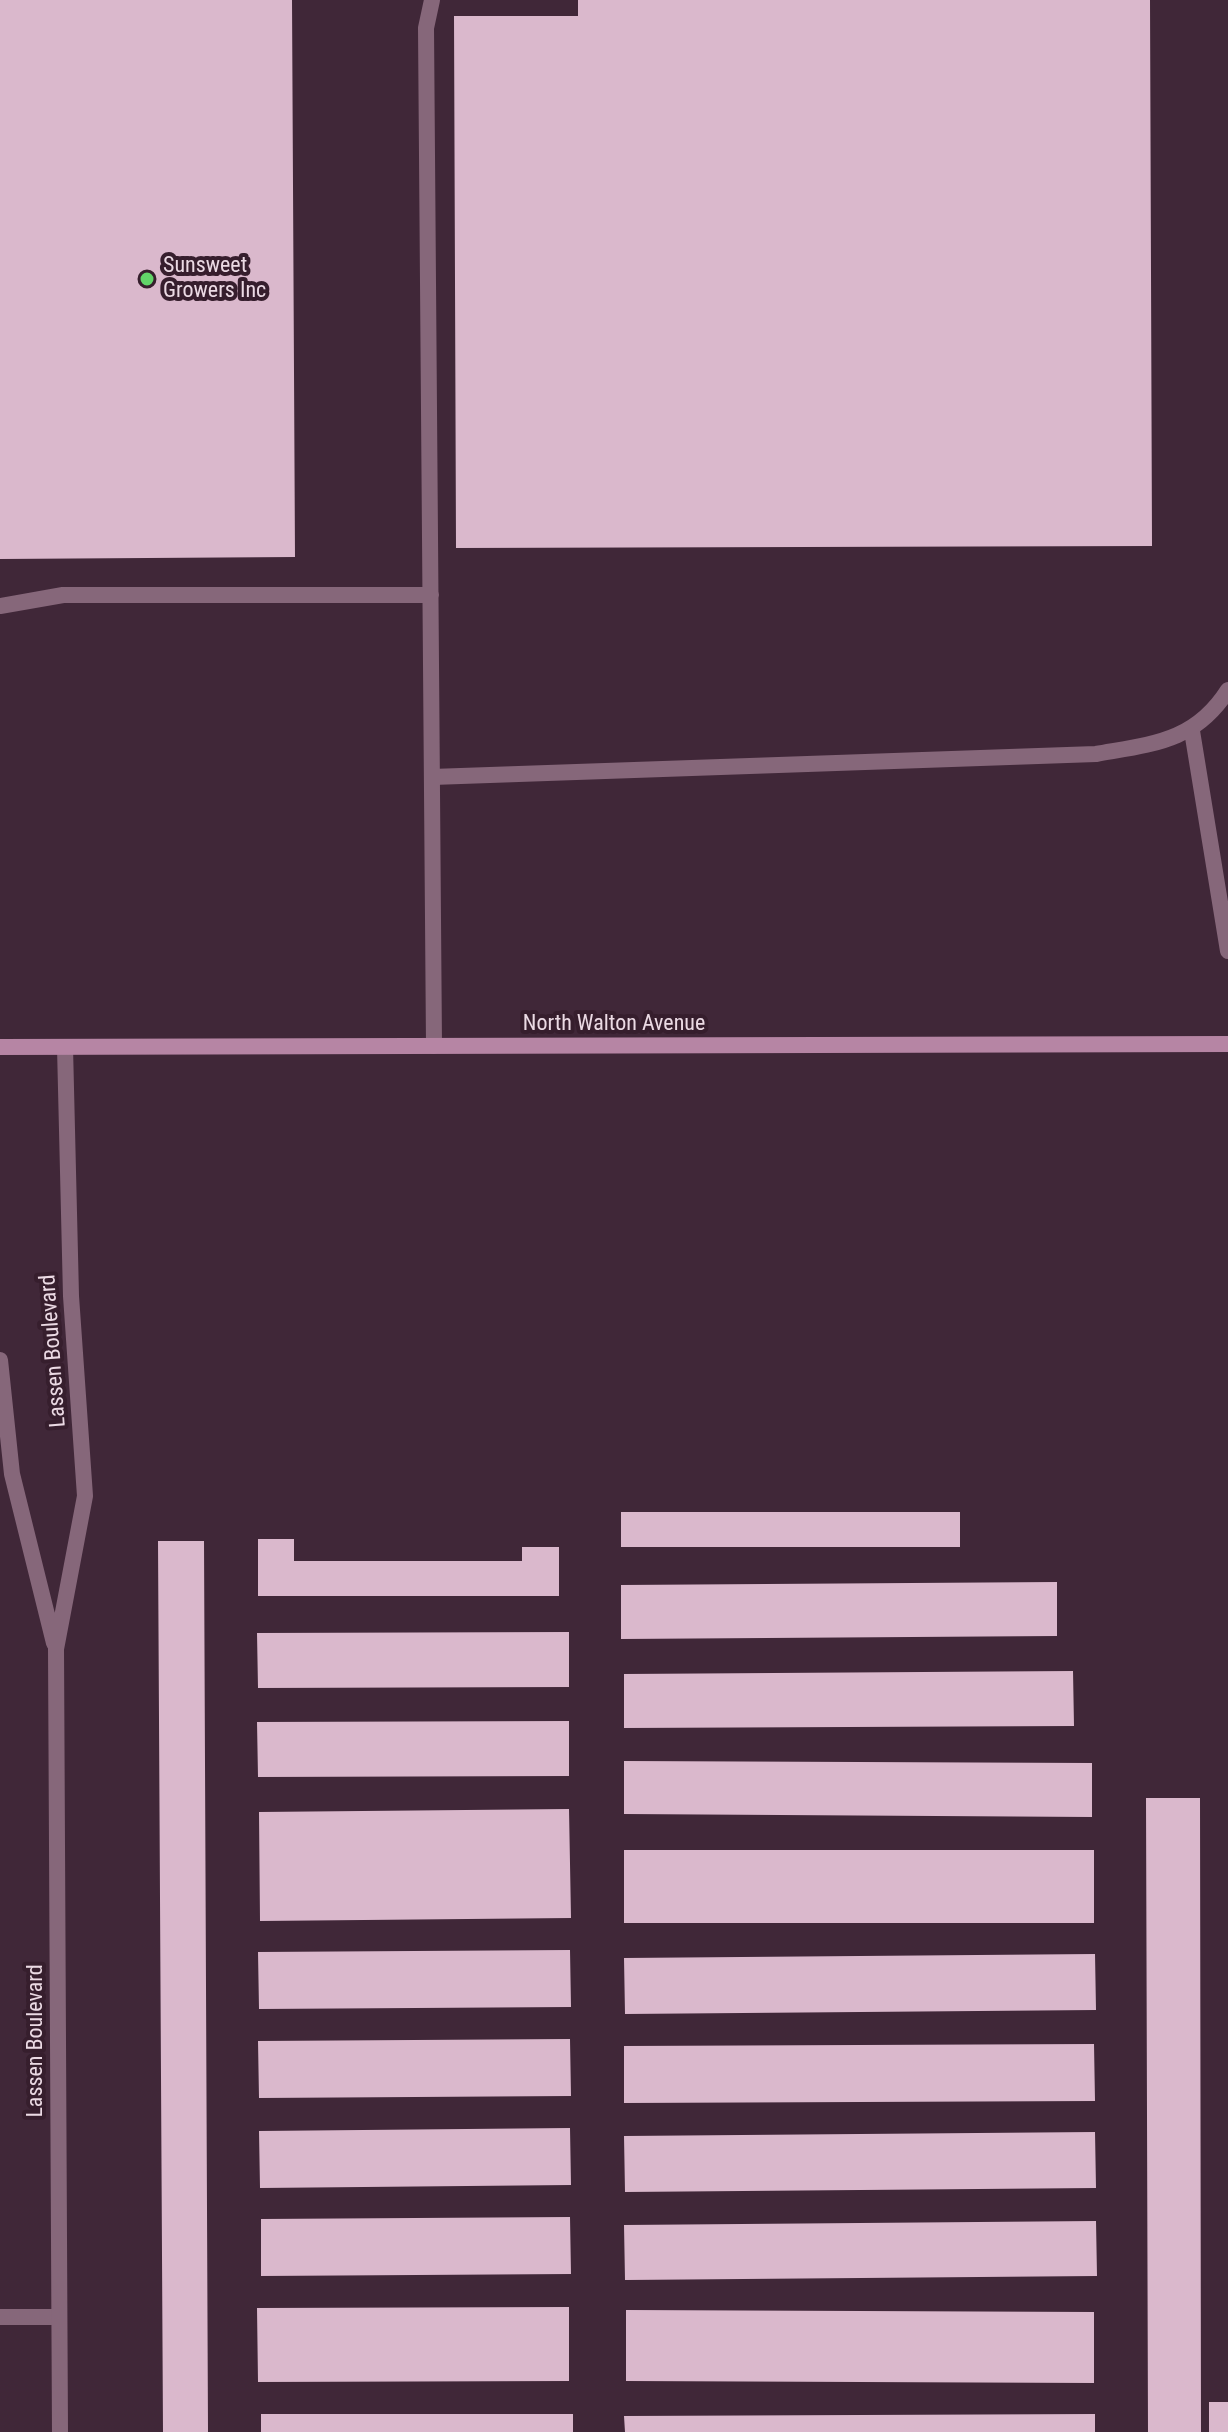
<!DOCTYPE html>
<style>
body{margin:0}
canvas{display:block;background:#402738}
</style>
<canvas width="1228" height="2432"></canvas>
<script>
const c = document.querySelector('canvas').getContext('2d');
c.lineJoin = 'round';
function fill(path, color) {
  c.fillStyle = color;
  c.fill(path, 'evenodd');
}
function strokePath(path, color, width, dash) {
  c.strokeStyle = color;
  c.lineWidth = width;
  c.lineCap = dash ? 'butt' : 'round';
  c.setLineDash(dash || []);
  c.stroke(path);
}
function write(font, color, halo, rows, align = 'center') {
  c.font = font + ' "Roboto Condensed",sans-serif';
  c.lineWidth = 8;
  c.setLineDash([]);
  c.textBaseline = 'middle';
  c.strokeStyle = halo;
  c.fillStyle = color;
  for (const [text, x, y, turn = 0] of rows) {
    c.save();
    c.translate(x, y);
    c.rotate((+turn || 0) * Math.PI / 180);
    c.textAlign = isNaN(turn) ? turn : align;
    if (halo) c.strokeText(text, 0, 0);
    c.fillText(text, 0, 0);
    c.restore();
  }
}
const building = new Path2D(`
 M0 0H292L295 557 0 559Z
 M578 0H1150L1152 546 456 548 454 16H578Z
 M621 1512H960V1547H621Z
 M258 1539H294V1561H522V1547H559V1596H258Z
 M158 1541H204L208 2432H163Z
 M1057 1582V1636L621 1639V1585Z
 M569 1632V1687L258 1688 257 1633Z
 M1073 1671 1074 1726 624 1728V1674Z
 M569 1721V1776L258 1777 257 1722Z
 M624 1761 1092 1763V1817L624 1814Z
 M1146 1798H1200L1201 2432H1148Z
 M569 1809 571 1918 260 1921 259 1812Z
 M624 1850H1094V1923H624Z
 M570 1950 571 2007 259 2009 258 1952Z
 M1095 1954 1096 2010 625 2014 624 1958Z
 M570 2039 571 2096 259 2098 258 2041Z
 M1094 2044 1095 2101 624 2103V2046Z
 M570 2128 571 2185 260 2188 259 2131Z
 M1095 2132 1096 2188 625 2192 624 2136Z
 M570 2217 571 2274 261 2276V2219Z
 M1096 2221 1097 2276 625 2280 624 2225Z
 M569 2307V2381L258 2382 257 2308Z
 M626 2310 1094 2312V2383L626 2381Z
 M1209 2402H1228V2432H1209Z
 M261 2414H573V2432H261Z
 M1095 2414V2432H625L624 2416Z`);
const service = new Path2D(`
 M432 0 426 28 434 1046
 M0 606 63 595H431
 M1192 731 1228 951
 M432 777 1096 754C1152 744 1195 742 1228 690
 M0 2317H59`);
const tertiary = new Path2D(`
 M0 1360 12 1474 54 1643
 M60 2432 56 1649 85 1496 71 1296 65 1047`);
const secondary = new Path2D(`
 M0 1047 1228 1044`);
const markers = [
 [147,279,8,"#62d469"]
];
const poiNames = [
 ["Sunsweet",163,266],
 ["Growers Inc",163,291]
];
const streetNames = [
 ["North Walton Avenue",614,1024],
 ["Lassen Boulevard",54,1351,-94],
 ["Lassen Boulevard",36,2041,-90]
];
fill(building, '#dab8cc');
strokePath(service, '#86677a', 16);
strokePath(tertiary, '#86677a', 16);
strokePath(secondary, '#b685a4', 16);
for (const [x, y, r, color] of markers) {
  const dot = new Path2D();
  dot.arc(x, y, r, 0, 2 * Math.PI);
  c.fillStyle = color;
  c.fill(dot);
  strokePath(dot, '#361e2d', 3);
}
write('22px', '#ebdae4', '#361e2d', poiNames, 'left');
write('22px', '#ebdae4', '#361e2d', streetNames);
</script>
